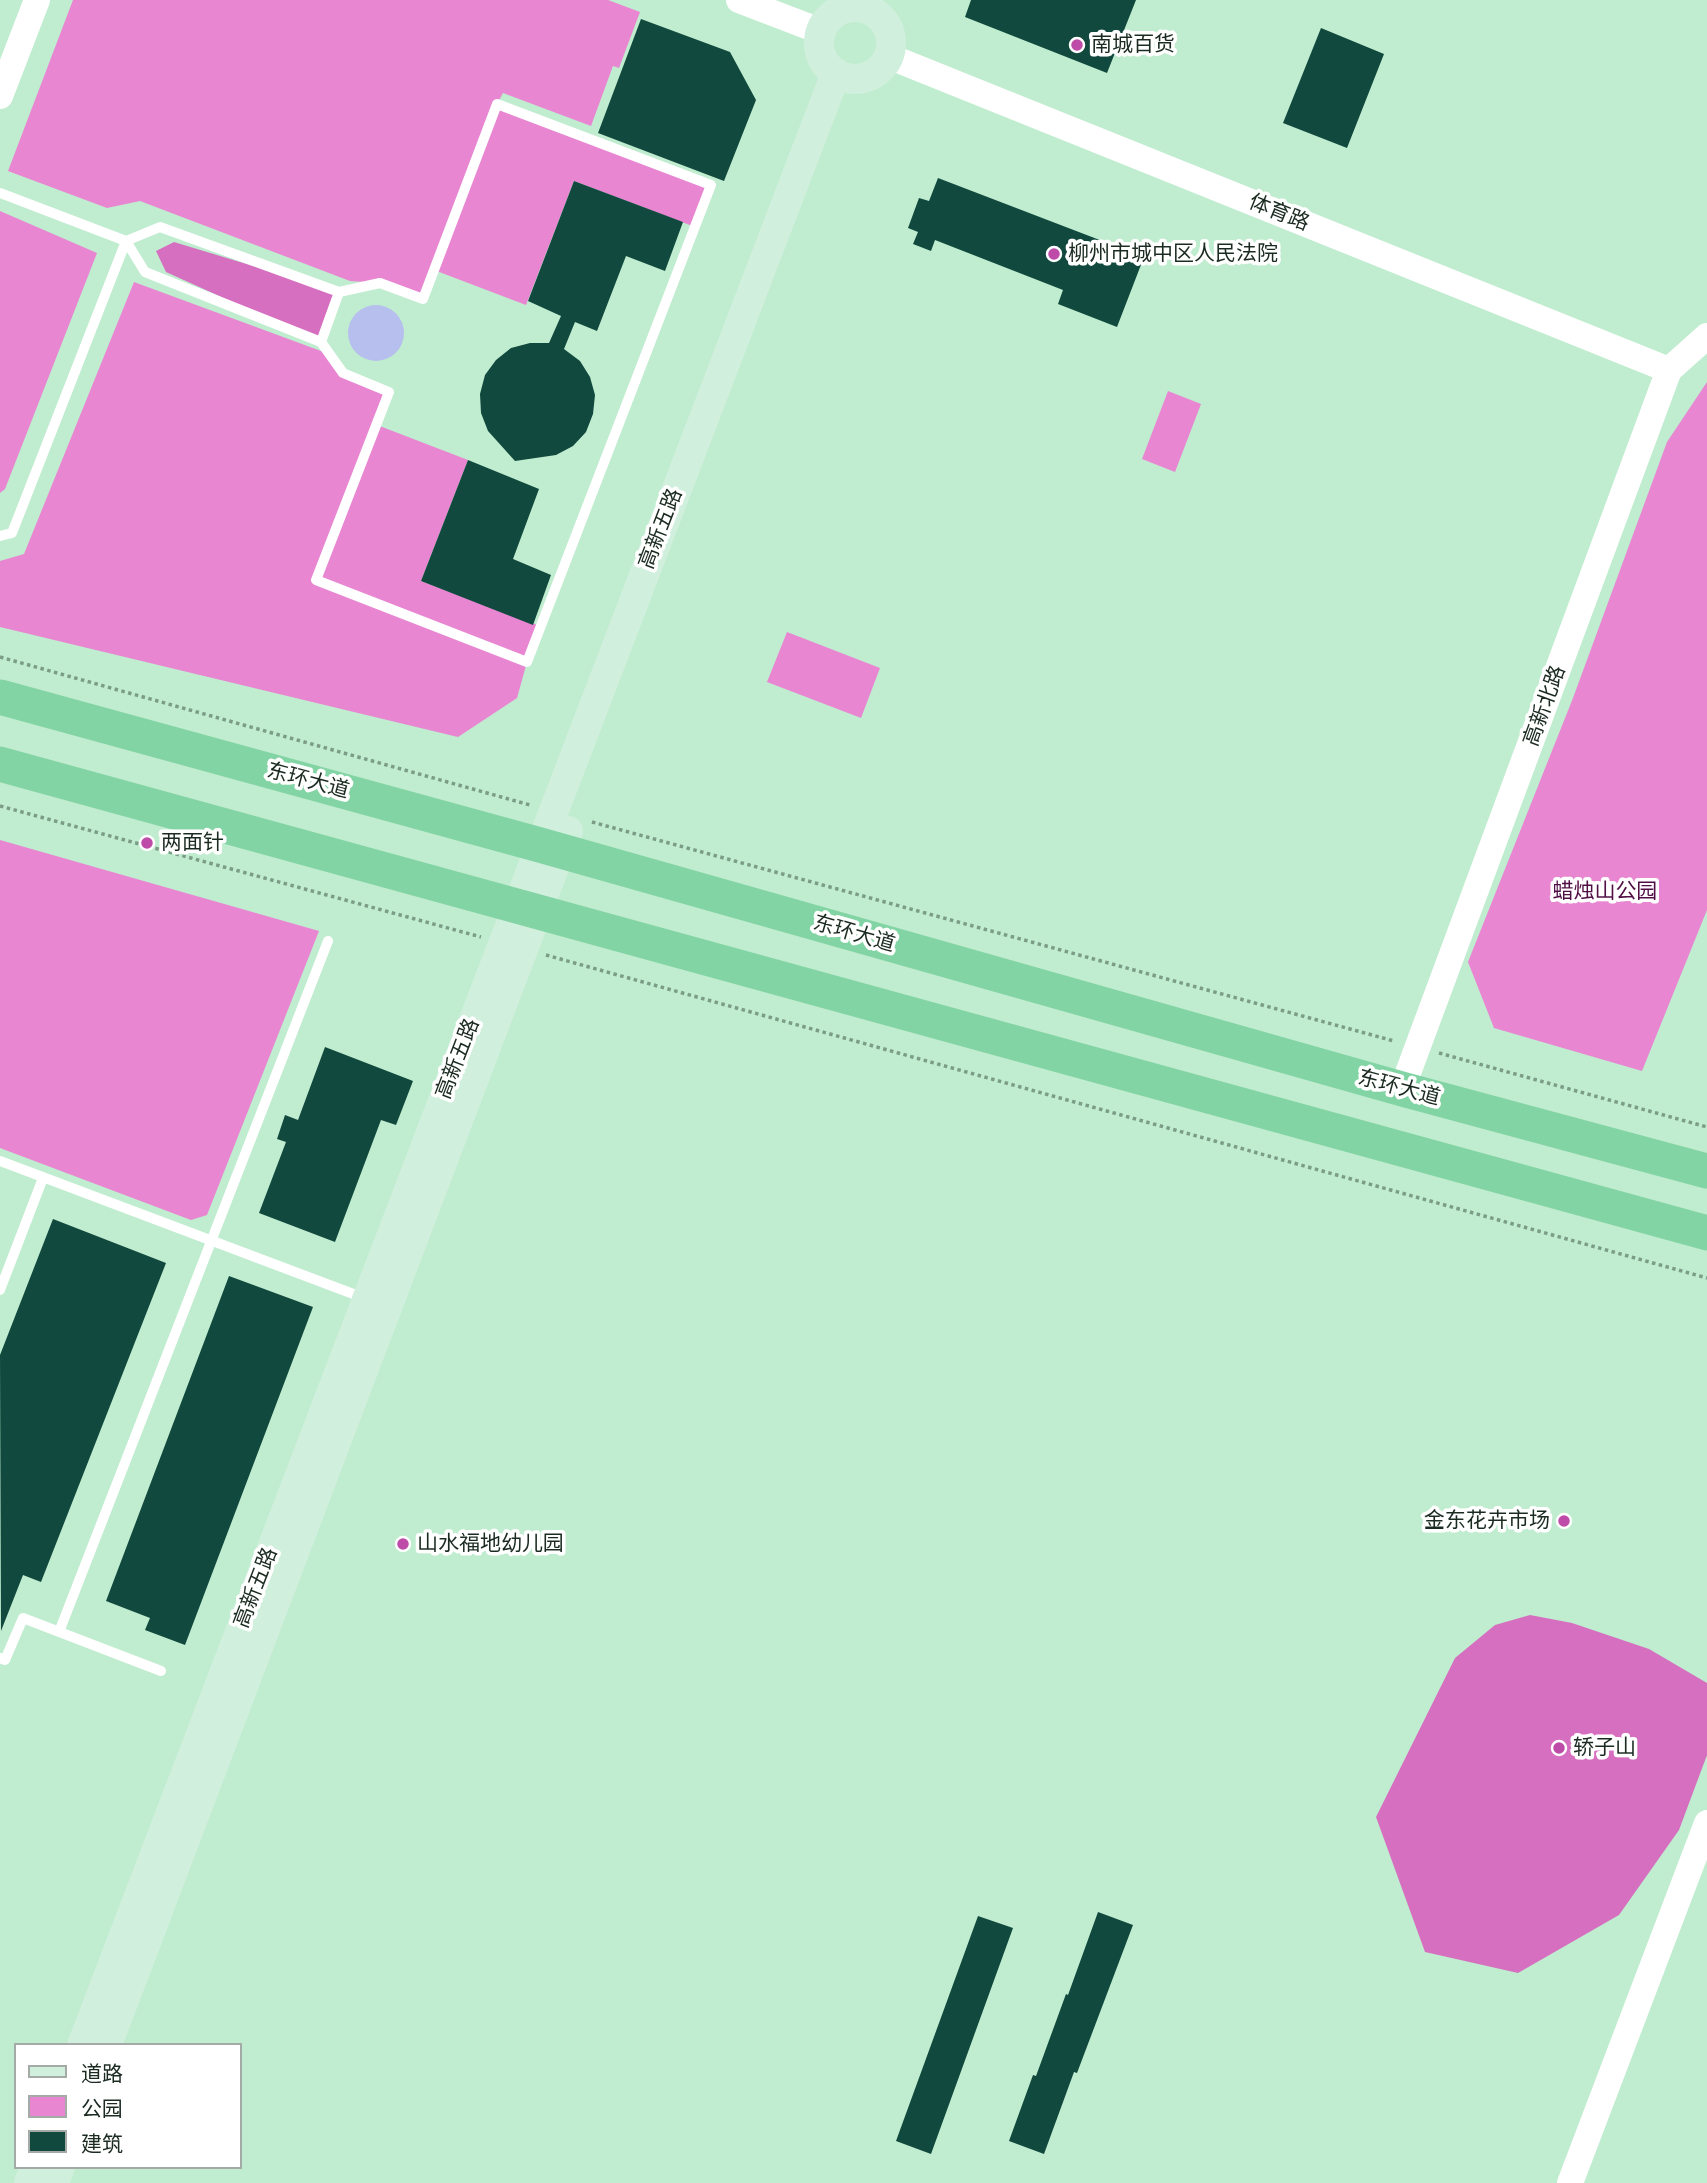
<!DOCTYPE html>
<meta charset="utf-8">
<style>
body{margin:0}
#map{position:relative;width:1707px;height:2183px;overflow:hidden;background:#c0eccf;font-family:"PT Sans","Noto Sans SC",sans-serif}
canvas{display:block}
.legend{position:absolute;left:14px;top:2043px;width:228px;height:126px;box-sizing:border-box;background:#fff;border:2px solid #a4aaa6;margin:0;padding:9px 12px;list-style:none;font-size:21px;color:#1b2b21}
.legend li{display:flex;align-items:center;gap:14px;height:35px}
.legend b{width:35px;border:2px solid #a4aaa6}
</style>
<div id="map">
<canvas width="1707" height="2183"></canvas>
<ul class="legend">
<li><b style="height:9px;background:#d0efdd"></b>道路</li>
<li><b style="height:19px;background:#e886d2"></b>公园</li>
<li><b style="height:19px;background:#11493e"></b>建筑</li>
</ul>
</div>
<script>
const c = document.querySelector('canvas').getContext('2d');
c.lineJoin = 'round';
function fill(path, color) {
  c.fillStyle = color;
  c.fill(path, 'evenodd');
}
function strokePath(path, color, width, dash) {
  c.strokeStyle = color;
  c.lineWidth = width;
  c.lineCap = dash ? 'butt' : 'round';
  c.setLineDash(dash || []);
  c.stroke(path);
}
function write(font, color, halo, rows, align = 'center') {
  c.font = font + ' "PT Sans","Noto Sans SC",sans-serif';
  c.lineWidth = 7;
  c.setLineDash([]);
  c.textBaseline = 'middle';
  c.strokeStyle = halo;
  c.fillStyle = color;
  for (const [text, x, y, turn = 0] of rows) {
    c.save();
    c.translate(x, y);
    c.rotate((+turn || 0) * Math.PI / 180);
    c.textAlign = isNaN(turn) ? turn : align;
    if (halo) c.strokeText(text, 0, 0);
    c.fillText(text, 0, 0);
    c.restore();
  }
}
const green = new Path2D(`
 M73 0H608L640 12 619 68 613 66 591 126 503 93 497 104 711 185 695 227 574 181 526 305 434 270 423 299 380 283 350 281 140 201 107 208 8 171Z
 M0 211 97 253 5 489 0 493Z
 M134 282 321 351 343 373 389 392 377 425 468 460 421 581 540 626 527 662 517 698 458 737 0 627V561L24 554Z
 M1707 382V910L1642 1071 1494 1028 1468 962 1573 698 1667 442Z
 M1168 391 1201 404 1175 472 1142 459Z
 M787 632 880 668 861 718 767 682Z
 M0 840 319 931 207 1215 191 1220 0 1148Z`);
const forest = new Path2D(`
 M174 242 339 292 321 342 166 272 156 251Z
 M1530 1615 1572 1623 1649 1649 1707 1683V1755L1679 1830 1619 1915 1518 1973 1425 1952 1376 1817 1455 1658 1495 1625Z`);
const water = new Path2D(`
 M348 333a28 28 0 1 1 56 0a28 28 0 1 1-56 0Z`);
const building = new Path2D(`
 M971 0H1136L1107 73 965 17Z
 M641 19 730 52 756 100 724 181 598 133Z
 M1321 28 1384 54 1347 148 1283 123Z
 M938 178 1144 257 1117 327 1058 304 1063 290 935 240 931 251 913 244 918 232 908 228 919 198 929 201Z
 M574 181 683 222 665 271 626 256 597 331 575 322 564 349 580 361 590 377 595 395 593 414 586 432 573 446 556 455 515 461 488 431 481 413 480 394 485 375 496 360 511 348 530 343H549L561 316 528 301Z
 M468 460 539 489 513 559 551 575 533 625 421 581Z
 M325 1047 413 1081 396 1125 381 1120 335 1242 259 1213 286 1142 277 1139 285 1115 298 1120Z
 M53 1219 166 1263 41 1582 23 1575 1 1631 0 1355Z
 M229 1276 313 1307 185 1645 145 1630 150 1618 106 1601Z
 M1098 1912 1133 1925 1077 2073 1074 2072 1044 2154 1009 2141 1033 2075 1036 2076 1066 1994 1068 1995Z
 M978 1916 1013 1928 931 2154 896 2141Z`);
const path = new Path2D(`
 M0 657 530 805
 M0 806 481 937
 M592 822 1394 1041
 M546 955 1707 1278
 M1439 1053 1707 1127`);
const service = new Path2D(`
 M0 193 126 241 145 272 321 342 339 292 160 227 126 241 12 533 0 536
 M321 342 343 373 389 392 316 580 527 662 711 185 497 104 423 299 380 283 339 292
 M0 1161 364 1298
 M0 1290 43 1178
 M59 1632 328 941
 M0 1658 5 1660 23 1618 161 1671`);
const tertiary = new Path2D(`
 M739 0 820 31
 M888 56 1669 370
 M0 96 37 0
 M1402 1089 1669 370 1707 336
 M1570 2183 1707 1823`);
const secondary = new Path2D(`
 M819 43a36 36 0 1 1 72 0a36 36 0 1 1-72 0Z
 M82 2045 836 73
 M107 2045 568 831
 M29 2183 35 2167
 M54 2183 60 2167`);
const trunk = new Path2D(`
 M0 697 540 845 1402 1089 1707 1171
 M0 764 1707 1233`);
const markers = [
 [1077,45,7,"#bd4ba7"],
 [1054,254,7,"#bd4ba7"],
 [147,843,7,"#bd4ba7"],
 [1564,1521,7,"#bd4ba7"],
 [403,1544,7,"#bd4ba7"],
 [1559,1748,7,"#bd4ba7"]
];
const poiNames = [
 ["南城百货",1091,45],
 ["柳州市城中区人民法院",1068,254],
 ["两面针",161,843],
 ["金东花卉市场",1550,1521,"right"],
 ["山水福地幼儿园",417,1544],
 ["轿子山",1573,1748]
];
const streetNames = [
 ["体育路",1279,213,22],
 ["高新五路",661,529,-69],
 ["高新北路",1545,706,-70],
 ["东环大道",308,781,15],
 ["东环大道",854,934,16],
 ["高新五路",458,1059,-69],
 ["东环大道",1399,1088,15],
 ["高新五路",256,1588,-69]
];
const parkNames = [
 ["蜡烛山公园",1605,892]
];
fill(green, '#e886d2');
fill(forest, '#d66fc0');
fill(water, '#b6bfed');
fill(building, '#11493e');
strokePath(path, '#7b9c87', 3.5, [3.5, 3.5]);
strokePath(service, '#fff', 10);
strokePath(tertiary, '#fff', 26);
strokePath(secondary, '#d0efdd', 30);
strokePath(trunk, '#83d4a4', 35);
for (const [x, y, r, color] of markers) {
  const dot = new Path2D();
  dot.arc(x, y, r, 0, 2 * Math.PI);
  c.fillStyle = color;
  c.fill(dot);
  strokePath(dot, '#fff', 2.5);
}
write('21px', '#1b2b21', '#fff', poiNames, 'left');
write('21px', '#1b2b21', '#fff', streetNames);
write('21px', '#500f45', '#fff', parkNames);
</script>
